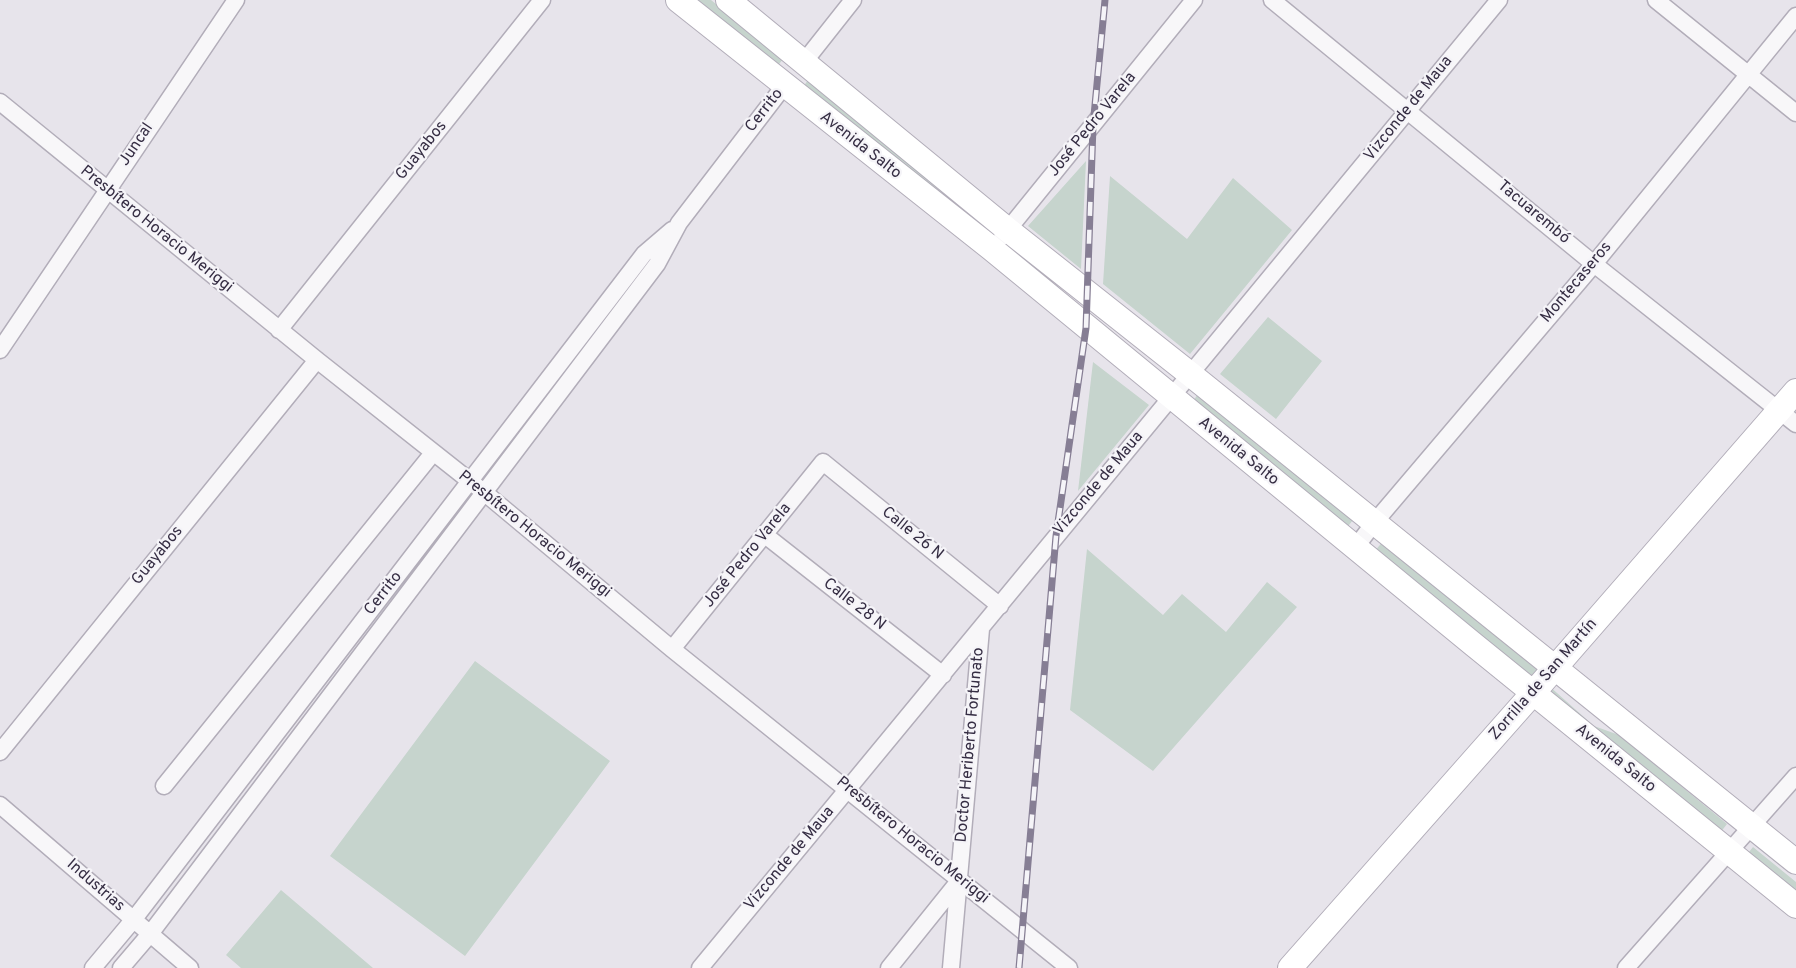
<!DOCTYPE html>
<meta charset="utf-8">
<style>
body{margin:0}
canvas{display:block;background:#e7e4eb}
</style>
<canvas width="1796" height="968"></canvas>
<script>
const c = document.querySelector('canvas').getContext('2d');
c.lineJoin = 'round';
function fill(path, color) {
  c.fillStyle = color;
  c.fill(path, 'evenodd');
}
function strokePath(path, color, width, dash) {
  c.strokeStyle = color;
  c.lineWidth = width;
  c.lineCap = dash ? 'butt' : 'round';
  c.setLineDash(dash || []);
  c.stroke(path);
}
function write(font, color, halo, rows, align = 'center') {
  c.font = font + ' Overpass,sans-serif';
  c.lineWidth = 4.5;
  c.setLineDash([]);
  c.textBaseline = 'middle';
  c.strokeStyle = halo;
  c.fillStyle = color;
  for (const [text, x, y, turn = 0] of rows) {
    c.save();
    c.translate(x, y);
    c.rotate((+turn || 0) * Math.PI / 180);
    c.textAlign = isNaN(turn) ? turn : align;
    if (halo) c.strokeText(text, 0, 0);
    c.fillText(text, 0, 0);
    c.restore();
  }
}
const green = new Path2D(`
 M693 0H711L783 59 776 68Z
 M808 80 989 224 982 233 801 90Z
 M1086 161 1081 269 1028 226Z
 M1110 176 1187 239 1233 178 1292 230 1190 354 1103 284Z
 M1268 317 1322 361 1276 419 1220 374Z
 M1093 362 1149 405 1078 491Z
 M1198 394 1353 520 1345 530 1191 404Z
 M1384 540 1542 667 1531 682 1374 552Z
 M1087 549 1163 615 1182 594 1226 632 1267 582 1297 607 1153 771 1070 710Z
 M475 661 610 761 465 956 330 856Z
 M1548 685 1594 726 1619 735 1727 824 1720 833 1543 692Z
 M1753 847 1796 882V898L1745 857Z
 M281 890 373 968H241L226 955Z`);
const street = new Path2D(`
 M1272 0 1594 264 1796 424
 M1656 0 1796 113
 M804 62 853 0
 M0 102 317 360 485 493 672 649 1069 968
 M1002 237 1194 0
 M279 330 542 0
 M0 350 236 0
 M765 535 943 675
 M1355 548 1374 523 1594 264 1796 16
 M672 649 823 462 1000 606
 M0 752 317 360
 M164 786 433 453
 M0 805 190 968
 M93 968 134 919 644 254 672 230
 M121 968 150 934 657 264 679 223 784 86
 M700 968 1499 0
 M889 968 959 881
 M951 968 981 629
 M1626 968 1796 776`);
const secondary = new Path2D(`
 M678 0 992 249 1473 644 1796 906
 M728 0 1008 230 1190 374 1796 862
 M1290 968 1533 693 1796 391`);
const rail = new Path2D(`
 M1019 968 1056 536 1086 328 1093 126 1105 0`);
const streetNames = [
 ["Vizconde de Maua",1409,109,-51],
 ["Cerrito",765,111,-52],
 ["José Pedro Varela",1093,125,-51],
 ["Juncal",137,145,-56],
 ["Avenida Salto",860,146,38],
 ["Guayabos",422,151,-51],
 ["Tacuarembó",1533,213,40],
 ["Presbítero Horacio Meriggi",156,230,39],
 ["Montecaseros",1577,283,-50],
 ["Avenida Salto",1238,452,39],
 ["Vizconde de Maua",1099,484,-50],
 ["Calle 26 N",912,534,39],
 ["Presbítero Horacio Meriggi",534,535,39],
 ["Guayabos",158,556,-51],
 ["José Pedro Varela",748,556,-51],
 ["Cerrito",384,594,-52],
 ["Calle 28 N",854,605,38],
 ["Zorrilla de San Martín",1544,680,-49],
 ["Doctor Heriberto Fortunato",971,745,-85],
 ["Avenida Salto",1615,759,39],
 ["Presbítero Horacio Meriggi",912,841,39],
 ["Vizconde de Maua",790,859,-50],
 ["Industrias",95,886,41]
];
fill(green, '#c6d4cd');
strokePath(street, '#b2adb9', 19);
strokePath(secondary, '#b2adb9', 26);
strokePath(street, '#f8f7f9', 16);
strokePath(secondary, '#fff', 24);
strokePath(rail, '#867e94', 7);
strokePath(rail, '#f5f4f8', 4.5, [14]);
write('16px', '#352d43', '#f5f4f8', streetNames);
</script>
